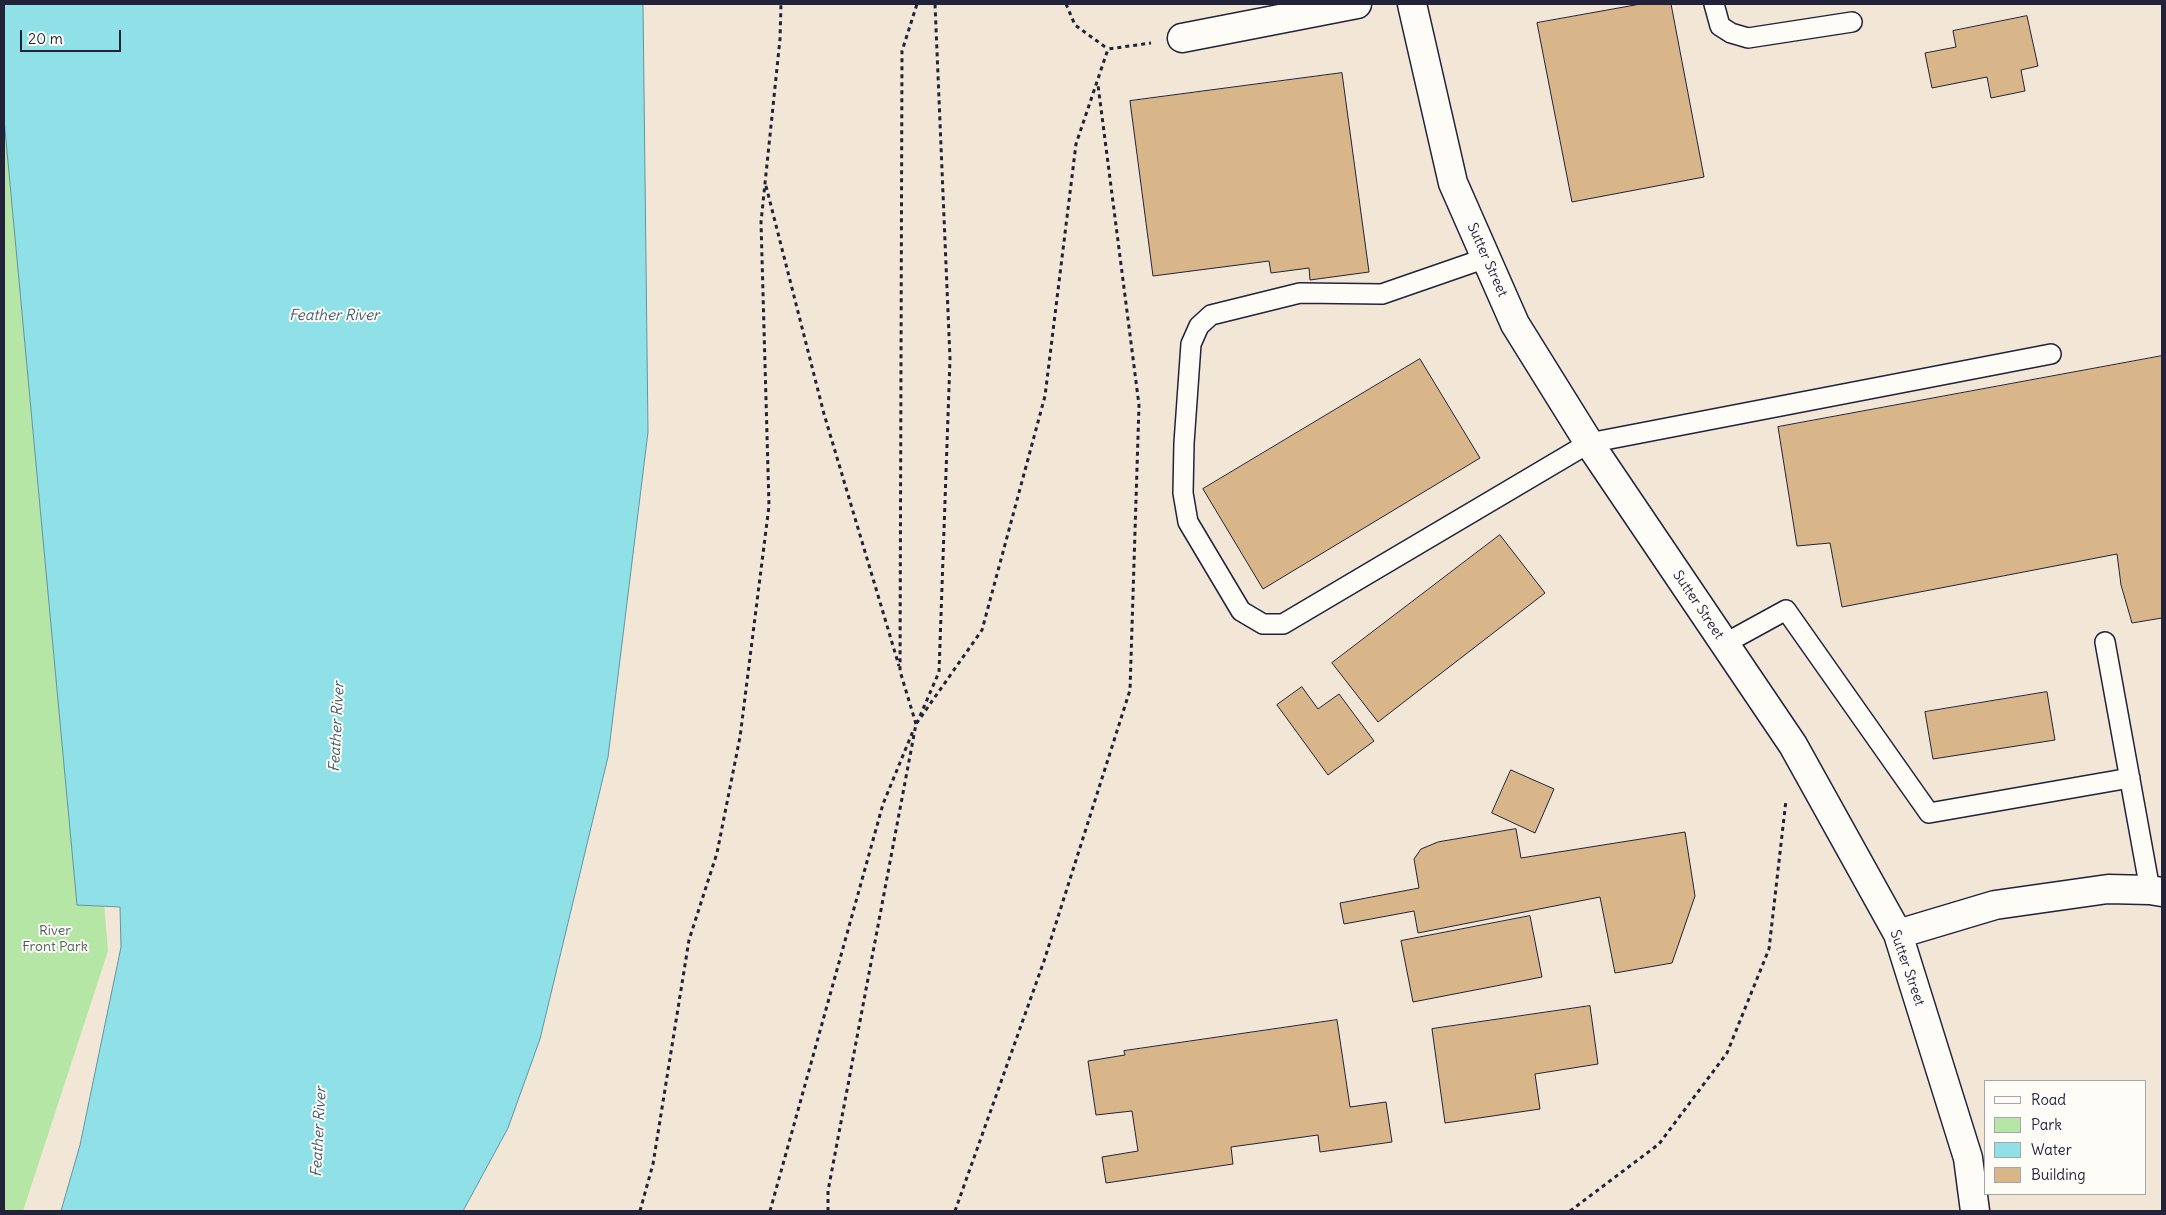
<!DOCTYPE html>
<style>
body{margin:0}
#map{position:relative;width:2166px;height:1215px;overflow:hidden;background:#f2e7d6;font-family:Delius,sans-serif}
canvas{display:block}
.frame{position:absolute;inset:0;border:5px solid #22223b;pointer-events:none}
.legend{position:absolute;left:1984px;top:1080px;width:162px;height:115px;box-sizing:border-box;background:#fdfcf7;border:1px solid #a5a5ac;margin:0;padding:6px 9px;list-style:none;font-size:15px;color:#22223b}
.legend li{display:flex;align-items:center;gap:10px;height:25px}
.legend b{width:25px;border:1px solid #a5a5ac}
.scale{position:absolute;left:20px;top:30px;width:101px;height:22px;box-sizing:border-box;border:2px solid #22223b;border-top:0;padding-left:6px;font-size:15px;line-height:18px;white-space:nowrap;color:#22223b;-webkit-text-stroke:4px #fdfcf7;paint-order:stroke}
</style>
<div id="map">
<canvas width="2166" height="1215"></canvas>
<div class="frame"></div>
<ul class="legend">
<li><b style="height:6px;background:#fdfcf7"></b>Road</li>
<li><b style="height:14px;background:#b5e6a6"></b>Park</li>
<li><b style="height:14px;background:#8fe0e7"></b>Water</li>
<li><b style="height:14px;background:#d8b68a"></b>Building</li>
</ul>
<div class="scale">20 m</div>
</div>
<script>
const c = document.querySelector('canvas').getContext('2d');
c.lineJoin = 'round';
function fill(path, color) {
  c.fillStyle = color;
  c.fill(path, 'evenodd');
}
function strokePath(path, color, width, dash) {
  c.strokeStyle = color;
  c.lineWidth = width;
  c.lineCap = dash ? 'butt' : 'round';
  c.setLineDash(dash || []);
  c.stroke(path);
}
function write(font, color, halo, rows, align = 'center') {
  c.font = font + ' Delius,sans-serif';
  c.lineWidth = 4;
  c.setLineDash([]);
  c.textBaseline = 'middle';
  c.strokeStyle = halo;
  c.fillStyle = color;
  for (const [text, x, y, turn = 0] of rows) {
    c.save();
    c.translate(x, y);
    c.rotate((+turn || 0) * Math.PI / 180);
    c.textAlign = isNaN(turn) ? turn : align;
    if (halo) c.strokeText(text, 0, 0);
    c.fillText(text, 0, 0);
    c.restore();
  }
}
const green = new Path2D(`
 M4 4H15L44 159 108 951 23 1211H4Z`);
const water = new Path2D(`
 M4 4H643L648 432 608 757 540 1039 508 1128 463 1211H61L80 1145 121 947 120 907 77 905 4 119Z`);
const building = new Path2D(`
 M1641 4H1671L1704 177 1572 202 1537 23Z
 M2027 16 2038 66 2021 70 2025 91 1991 98 1987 77 1932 88 1925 53 1956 47 1953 31Z
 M1342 73 1369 272 1310 280 1309 268 1271 273 1269 261 1153 276 1130 101Z
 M2162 356V618L2132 623 2121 585 2117 554 1842 607 1830 543 1797 546 1778 427Z
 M1420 359 1480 458 1263 589 1203 489Z
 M1500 535 1545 593 1378 722 1332 663Z
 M1302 687 1318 709 1339 694 1374 741 1328 775 1277 705Z
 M2047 692 2055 740 1933 759 1925 712Z
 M1511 770 1554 789 1535 833 1492 813Z
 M1516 829 1521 858 1685 832 1695 896 1672 963 1615 973 1600 897 1418 933 1414 911 1344 924 1340 903 1419 888 1414 859 1421 849 1438 842Z
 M1530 916 1542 977 1413 1002 1401 941Z
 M1590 1006 1598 1064 1535 1074 1540 1109 1445 1123 1432 1029Z
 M1337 1020 1350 1107 1386 1102 1392 1142 1320 1152 1318 1135 1231 1147 1233 1164 1106 1183 1102 1157 1138 1151 1132 1111 1096 1115 1088 1061 1125 1055 1124 1051Z`);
const path = new Path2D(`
 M1066 4 1075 25 1108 49
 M766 186 824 414 899 666
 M920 716 939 672 950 359 935 4
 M916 724 900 671 902 51 917 4
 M640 1211 653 1164 689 940 717 853 740 737 769 506 761 222 780 39 781 4
 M770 1211 883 804 913 731
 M828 1211V1191L916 724 982 630 1045 396 1076 144 1108 49 1151 43
 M955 1211 1044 961 1130 690 1139 405 1098 85
 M1570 1211 1659 1144 1727 1053 1769 949 1786 800`);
const service = new Path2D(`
 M1714 4 1720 26 1731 33 1748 38 1852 22
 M1486 258 1382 294 1300 293 1211 315 1199 326 1191 344 1184 443 1183 493 1188 522 1241 611 1263 624H1283L1589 443 2051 354
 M2105 642 2150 890
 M1724 644 1786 610 1929 813 2130 778`);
const minor = new Path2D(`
 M1182 38 1357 4`);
const secondary = new Path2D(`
 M1412 4 1453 183 1515 324 1589 443 1793 745 1898 934 1968 1158 1975 1211
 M1898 934 1995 905 2108 889 2150 890 2162 892`);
const streetNames = [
 ["Sutter Street",1487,260,66],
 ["Sutter Street",1698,605,56],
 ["Sutter Street",1907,968,71]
];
const parkNames = [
 ["River",55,931],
 ["Front Park",55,947]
];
const waterNames = [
 ["Feather River",334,316],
 ["Feather River",337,727,-87],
 ["Feather River",319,1132,-87]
];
fill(green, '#b5e6a6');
fill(water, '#8fe0e7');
strokePath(water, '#6394a2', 1);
fill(building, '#d8b68a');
strokePath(building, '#22223b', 1);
strokePath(service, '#22223b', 22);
strokePath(minor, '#22223b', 31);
strokePath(secondary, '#22223b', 31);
strokePath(path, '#22223b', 3, [4, 4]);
strokePath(service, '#fdfcf7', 19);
strokePath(minor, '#fdfcf7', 28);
strokePath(secondary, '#fdfcf7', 28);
write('14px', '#22223b', '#fdfcf7', streetNames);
write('14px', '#4e5d5b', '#fdfcf7', parkNames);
write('italic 15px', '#435b6f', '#fdfcf7', waterNames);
</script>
